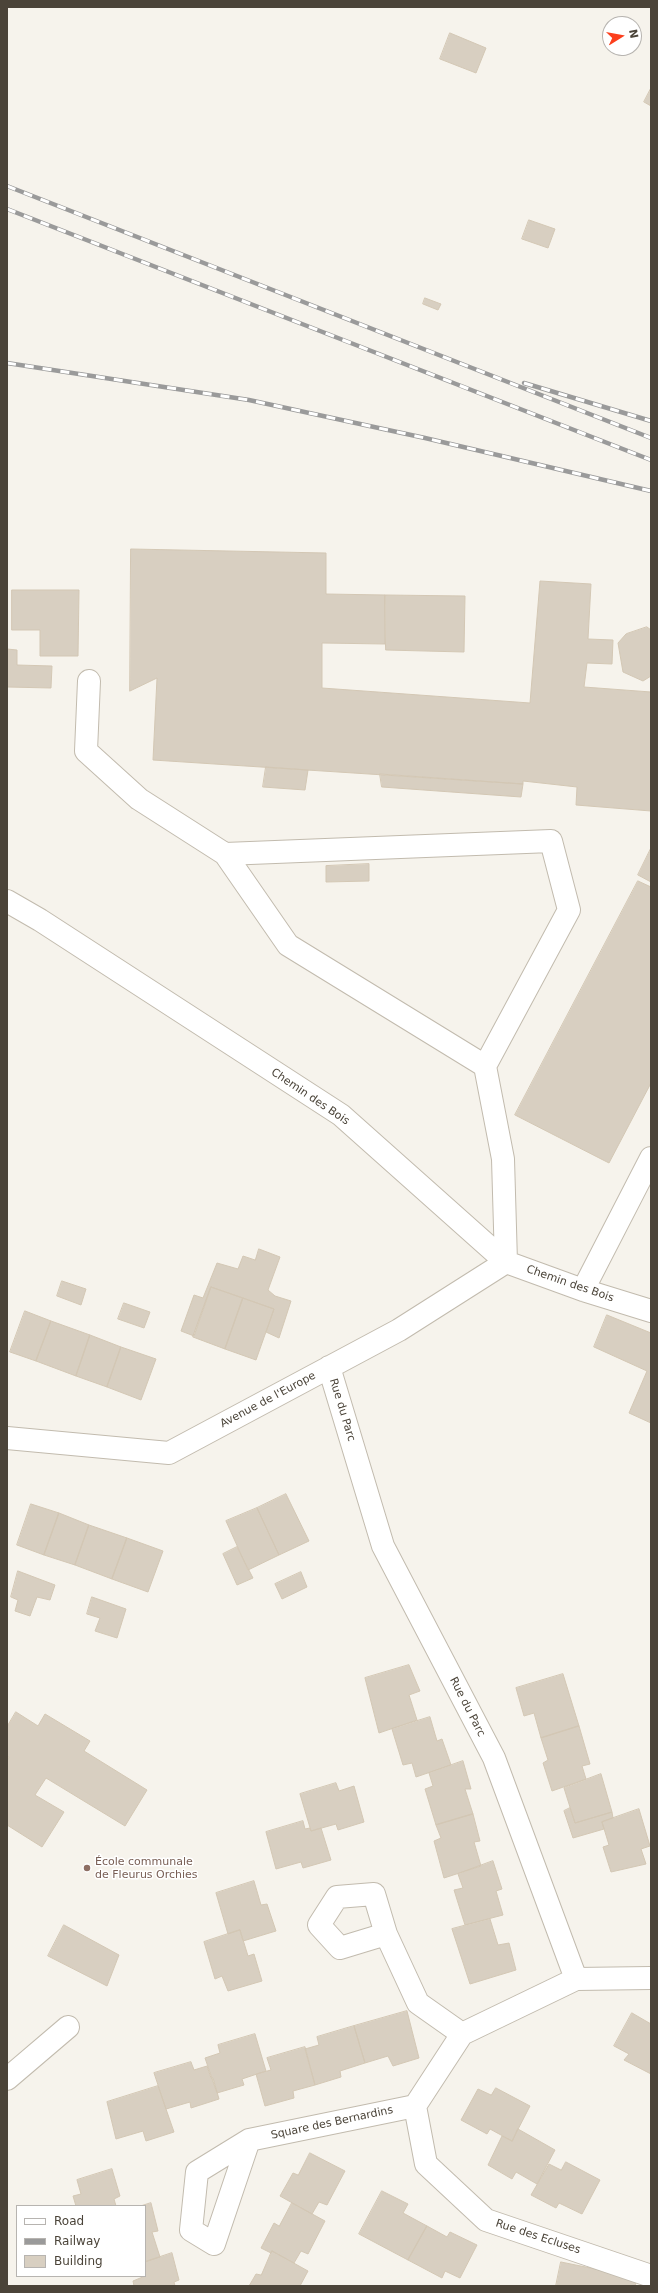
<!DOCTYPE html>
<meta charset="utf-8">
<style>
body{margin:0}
#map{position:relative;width:658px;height:2293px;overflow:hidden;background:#f6f3ec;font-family:"DejaVu Sans",sans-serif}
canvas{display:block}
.frame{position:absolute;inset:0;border:8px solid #4b4439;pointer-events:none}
.legend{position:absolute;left:16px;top:2205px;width:130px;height:72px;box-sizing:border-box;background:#fff;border:1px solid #b7b4b0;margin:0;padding:5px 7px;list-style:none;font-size:12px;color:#4b4439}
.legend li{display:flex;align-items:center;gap:8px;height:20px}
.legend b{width:20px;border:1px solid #b7b4b0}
.north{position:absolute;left:602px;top:16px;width:40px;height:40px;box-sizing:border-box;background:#fff;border:1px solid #b7b4b0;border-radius:50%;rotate:79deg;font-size:11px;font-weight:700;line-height:16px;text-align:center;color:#4b4439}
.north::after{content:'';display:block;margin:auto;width:14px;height:18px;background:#fc3f1d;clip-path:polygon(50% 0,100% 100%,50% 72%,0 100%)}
</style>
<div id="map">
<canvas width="658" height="2293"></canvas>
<div class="frame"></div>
<ul class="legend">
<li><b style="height:5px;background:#fff"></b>Road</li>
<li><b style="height:5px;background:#9a9a9a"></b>Railway</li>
<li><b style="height:11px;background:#d8cfc1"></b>Building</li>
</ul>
<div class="north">N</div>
</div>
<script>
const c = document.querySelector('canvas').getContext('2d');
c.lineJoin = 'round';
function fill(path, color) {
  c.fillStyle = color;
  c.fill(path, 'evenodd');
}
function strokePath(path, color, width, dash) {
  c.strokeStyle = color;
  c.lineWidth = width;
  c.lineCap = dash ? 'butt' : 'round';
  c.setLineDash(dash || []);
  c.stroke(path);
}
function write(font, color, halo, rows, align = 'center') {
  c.font = font + ' "DejaVu Sans",sans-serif';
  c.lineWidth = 3;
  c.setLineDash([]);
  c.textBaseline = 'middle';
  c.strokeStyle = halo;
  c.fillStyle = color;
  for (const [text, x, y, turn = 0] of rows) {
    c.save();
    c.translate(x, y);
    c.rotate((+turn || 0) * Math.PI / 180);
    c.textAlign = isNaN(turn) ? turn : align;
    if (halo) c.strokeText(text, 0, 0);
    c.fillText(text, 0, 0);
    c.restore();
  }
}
const building = new Path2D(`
 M450 33 486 48 476 73 440 59Z
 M651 88V106L644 102Z
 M529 220 555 229 548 248 522 239Z
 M425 298 441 304 438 310 423 304Z
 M131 549 326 553V594L385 595V644L322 643V688L530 703 540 581 591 584 588 639 613 640 612 664 587 663 584 687 651 692V811L576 805 577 787 523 781V784L153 760 157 678 130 691Z
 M12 590H79L78 656H40V630H12Z
 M385 595 465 596 464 652 386 650Z
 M647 627 651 630V676L643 681 623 672 618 643 626 634Z
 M7 649 17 650V665L52 666 51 688 7 687Z
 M266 767 308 770 305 790 263 787Z
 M380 774 523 784 521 797 382 787Z
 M651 848V882L638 875Z
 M369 864V881L326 882V866Z
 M638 881 651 887V1083L609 1163 515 1115Z
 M259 1249 280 1257 268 1290 275 1296 291 1301 279 1338 266 1332 274 1309 211 1287 194 1336 181 1331 194 1295 203 1298 217 1263 238 1269 243 1256 255 1260Z
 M62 1281 86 1289 81 1305 57 1296Z
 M211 1287 243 1298 225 1349 193 1337Z
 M243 1298 274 1309 256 1360 225 1349Z
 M124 1303 150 1312 144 1328 118 1319Z
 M25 1311 51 1321 36 1361 10 1352Z
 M607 1315 651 1333V1423L629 1413 647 1371 594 1347Z
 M51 1321 90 1335 76 1376 36 1361Z
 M90 1335 121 1347 107 1387 76 1376Z
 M121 1347 156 1359 141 1400 107 1387Z
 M286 1494 309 1541 279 1555 257 1508Z
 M31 1504 59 1513 44 1555 17 1545Z
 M257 1508 279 1555 248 1570 226 1521Z
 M59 1513 89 1525 75 1565 44 1555Z
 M89 1525 127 1538 112 1579 75 1565Z
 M127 1538 163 1551 148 1592 112 1579Z
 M237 1547 253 1578 237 1585 223 1554Z
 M18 1571 55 1585 50 1600 37 1597 30 1616 15 1611 18 1600 11 1597Z
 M301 1572 307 1587 282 1599 275 1584Z
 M92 1597 126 1609 117 1638 95 1631 100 1618 87 1614Z
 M409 1665 420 1691 409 1695 417 1720 379 1733 365 1678Z
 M563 1674 579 1726 541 1738 534 1713 524 1716 516 1688Z
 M16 1712 38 1726 45 1714 90 1741 84 1751 147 1790 125 1826 46 1778 35 1795 64 1812 42 1847 7 1825V1761L9 1757 7 1756V1727Z
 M430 1717 437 1741 442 1739 451 1765 416 1777 412 1763 403 1765 392 1729Z
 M579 1726 590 1764 582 1766 586 1779 552 1791 543 1763 548 1760 541 1738Z
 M463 1761 471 1789H465L473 1814 436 1825 425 1789 433 1786 429 1773Z
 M601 1774 612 1812 575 1823 564 1788Z
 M336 1783 339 1791 354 1786 364 1822 338 1830 336 1824 311 1831 300 1794Z
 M570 1808 575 1823 612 1812 613 1818 602 1822 604 1829 573 1838 564 1811Z
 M639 1809 650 1846 641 1849 646 1864 611 1872 603 1847 609 1845 602 1822Z
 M473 1814 480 1841 474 1842 481 1866 444 1878 434 1841 441 1838 436 1825Z
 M303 1821 305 1829 310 1828 311 1831 321 1828 331 1860 303 1868 301 1862 276 1869 266 1832Z
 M493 1861 502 1889 496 1891 503 1915 465 1925 454 1890 463 1888 458 1874Z
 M254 1881 261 1905 267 1904 276 1931 243 1941 240 1930 228 1934 216 1893Z
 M490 1919 498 1945 509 1943 516 1970 470 1984 452 1929Z
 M64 1925 119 1955 107 1986 48 1956Z
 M240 1930 248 1956 254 1954 262 1981 228 1991 222 1976 215 1979 204 1942Z
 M407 2011 419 2058 393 2066 388 2056 365 2063 354 2026Z
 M632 2013 651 2024V2074L624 2060 629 2054 614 2046Z
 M354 2026 365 2063 340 2071 341 2077 315 2085 305 2049 319 2045 317 2037Z
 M255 2034 266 2071 242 2079 244 2085 217 2093 205 2058 220 2053 218 2045Z
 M305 2047 315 2085 293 2091 294 2098 265 2106 256 2074 271 2070 267 2058Z
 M191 2062 194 2070 207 2066 211 2078H213L219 2099 191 2108 190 2102 166 2109 154 2073Z
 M158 2086 174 2132 146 2141 143 2131 116 2139 107 2102Z
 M496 2088 530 2106 512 2141 490 2129 487 2134 461 2120 478 2089 491 2095Z
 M518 2129 555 2150 537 2184 516 2172 512 2179 488 2165 502 2136 512 2141Z
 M310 2153 345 2171 327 2205 319 2202 312 2214 280 2196 293 2173 298 2175Z
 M566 2162 600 2180 582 2214 559 2203 556 2208 531 2195 549 2164 561 2170Z
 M112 2169 120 2196 114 2199 116 2206H76L73 2196 81 2194 77 2180Z
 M382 2191 408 2204 403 2213 427 2226 408 2260 359 2234Z
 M151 2203 158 2231 152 2232 160 2257 145 2262V2206H141Z
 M292 2203 325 2221 308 2254 301 2251 294 2263 272 2251 271 2253 261 2248 274 2223 279 2226Z
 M427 2226 447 2237 450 2232 477 2245 460 2278 445 2271 442 2278 408 2260Z
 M272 2251 308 2271 300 2286H249L256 2274 261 2275Z
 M172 2253 179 2280 174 2282 175 2286H134L133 2281 145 2276V2262Z
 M561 2262 600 2270 636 2282 635 2286H556Z`);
const minor = new Path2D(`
 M89 681 86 751 139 799 225 854 288 945 485 1066 503 1159 506 1262
 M225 854 551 841 569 910 485 1066
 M7 901 40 920 341 1115 506 1262 583 1290 651 1311
 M583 1290 651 1158
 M329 1367 383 1546 494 1758 576 1979 651 1978
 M7 1438 169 1453 399 1330 506 1262
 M386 1934 340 1948 319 1925 337 1897 374 1894 386 1934 418 2003 462 2034
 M576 1979 462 2034 415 2106 426 2164 486 2220 651 2276
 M7 2079 68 2027
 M249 2140 214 2244 191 2230 197 2172 249 2140 415 2106`);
const rail = new Path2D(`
 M7 186 651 438
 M7 209 651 460
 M7 363 249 400 425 438 651 491
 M524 383 651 421`);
const markers = [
 [87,1868,4,"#8d6e63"]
];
const streetNames = [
 ["Chemin des Bois",310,1097,34],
 ["Chemin des Bois",570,1284,19],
 ["Avenue de l'Europe",268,1400,-28],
 ["Rue du Parc",342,1410,73],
 ["Rue du Parc",467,1707,63],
 ["Square des Bernardins",332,2123,-12],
 ["Rue des Ecluses",538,2237,18]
];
const educationNames = [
 ["École communale",95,1862],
 ["de Fleurus Orchies",95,1875]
];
fill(building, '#d8cfc1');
strokePath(building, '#d3c7b4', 1);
strokePath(minor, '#c2bbae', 24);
strokePath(minor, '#fff', 22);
strokePath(rail, '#9a9a9a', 4.5);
strokePath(rail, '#fff', 3, [9]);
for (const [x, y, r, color] of markers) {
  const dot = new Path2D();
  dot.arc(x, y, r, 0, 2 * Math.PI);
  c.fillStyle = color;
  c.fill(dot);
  strokePath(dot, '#fff', 1.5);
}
write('11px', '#4b4439', '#fff', streetNames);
write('11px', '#785e54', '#fff', educationNames, 'left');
</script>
